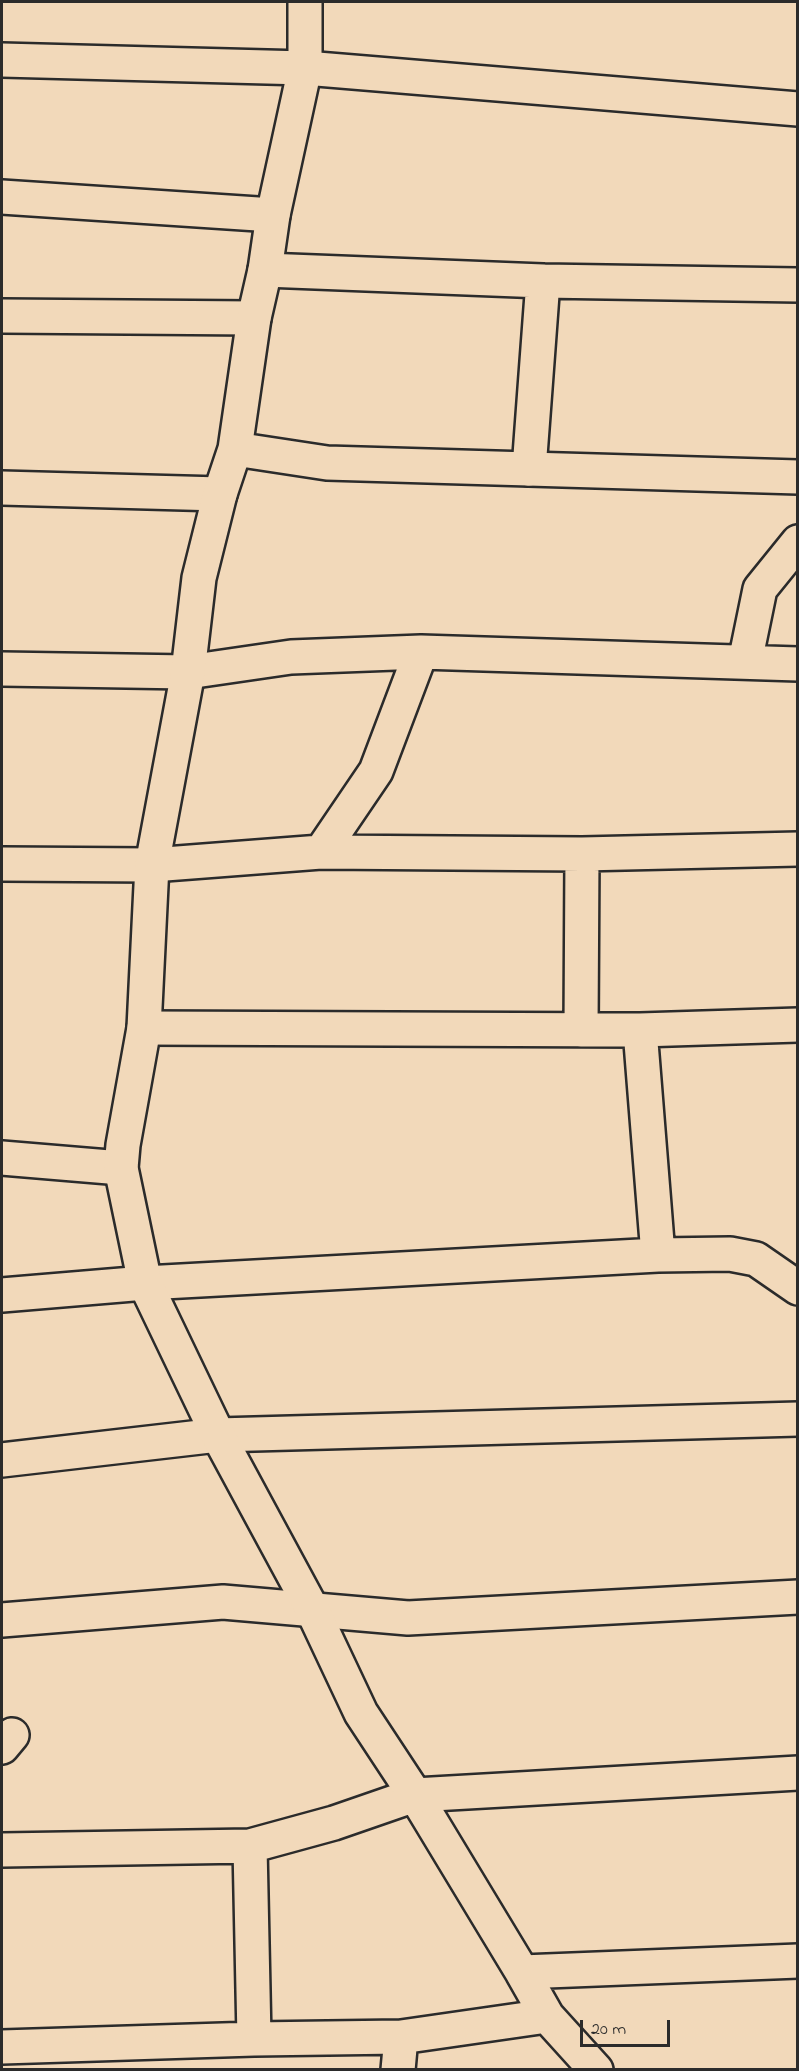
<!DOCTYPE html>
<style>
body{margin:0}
#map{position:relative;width:799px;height:2071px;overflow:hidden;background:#f2d9ba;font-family:"Indie Flower",sans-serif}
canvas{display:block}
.frame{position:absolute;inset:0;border:3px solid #2b2b2b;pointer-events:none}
.scale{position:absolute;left:580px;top:2020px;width:90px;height:27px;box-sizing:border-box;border:3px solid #2b2b2b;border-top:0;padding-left:8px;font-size:18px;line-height:21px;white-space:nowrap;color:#2b2b2b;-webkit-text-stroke:4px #f2d9ba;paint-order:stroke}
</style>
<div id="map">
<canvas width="799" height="2071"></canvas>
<div class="frame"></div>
<div class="scale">20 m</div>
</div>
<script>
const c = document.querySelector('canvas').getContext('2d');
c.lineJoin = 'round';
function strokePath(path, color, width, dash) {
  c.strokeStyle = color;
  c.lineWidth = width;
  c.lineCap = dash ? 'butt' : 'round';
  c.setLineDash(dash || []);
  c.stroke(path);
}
const street = new Path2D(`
 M2 60 305 68 798 109
 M2 197 273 215
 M265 270 543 281 798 285
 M2 316 254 318
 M529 469 543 281
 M2 488 220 494
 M745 662 760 589 798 542
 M2 669 188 672 291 657 421 652 798 664
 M321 852 376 771 421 652
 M2 864 152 865 321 852 582 854 798 849
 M144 1028 640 1030 798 1025
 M581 1030 582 854
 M640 1030 658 1255
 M2 1158 121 1168
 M2 1295 145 1283 658 1255 730 1254 756 1259 798 1288
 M2 1460 218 1435 798 1419
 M2 1620 223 1602 408 1618 798 1597
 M2 1747 12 1735
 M250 1846 254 2039
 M2 1850 250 1846 334 1823 415 1795 522 1972 547 2016 596 2070
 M522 1972 798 1961
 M2 2047 254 2039 401 2037 547 2016
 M398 2070 401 2037`);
const secondary = new Path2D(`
 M305 2V68L273 215 265 270 254 318 235 449 220 494 199 578 188 672 152 865 144 1028 123 1145 121 1168 145 1283 218 1435 312 1609 361 1713 415 1795 798 1773
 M235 449 327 463 798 477`);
strokePath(street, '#2b2b2b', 38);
strokePath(secondary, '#2b2b2b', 38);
strokePath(street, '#f2d9ba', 33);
strokePath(secondary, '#f2d9ba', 33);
</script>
